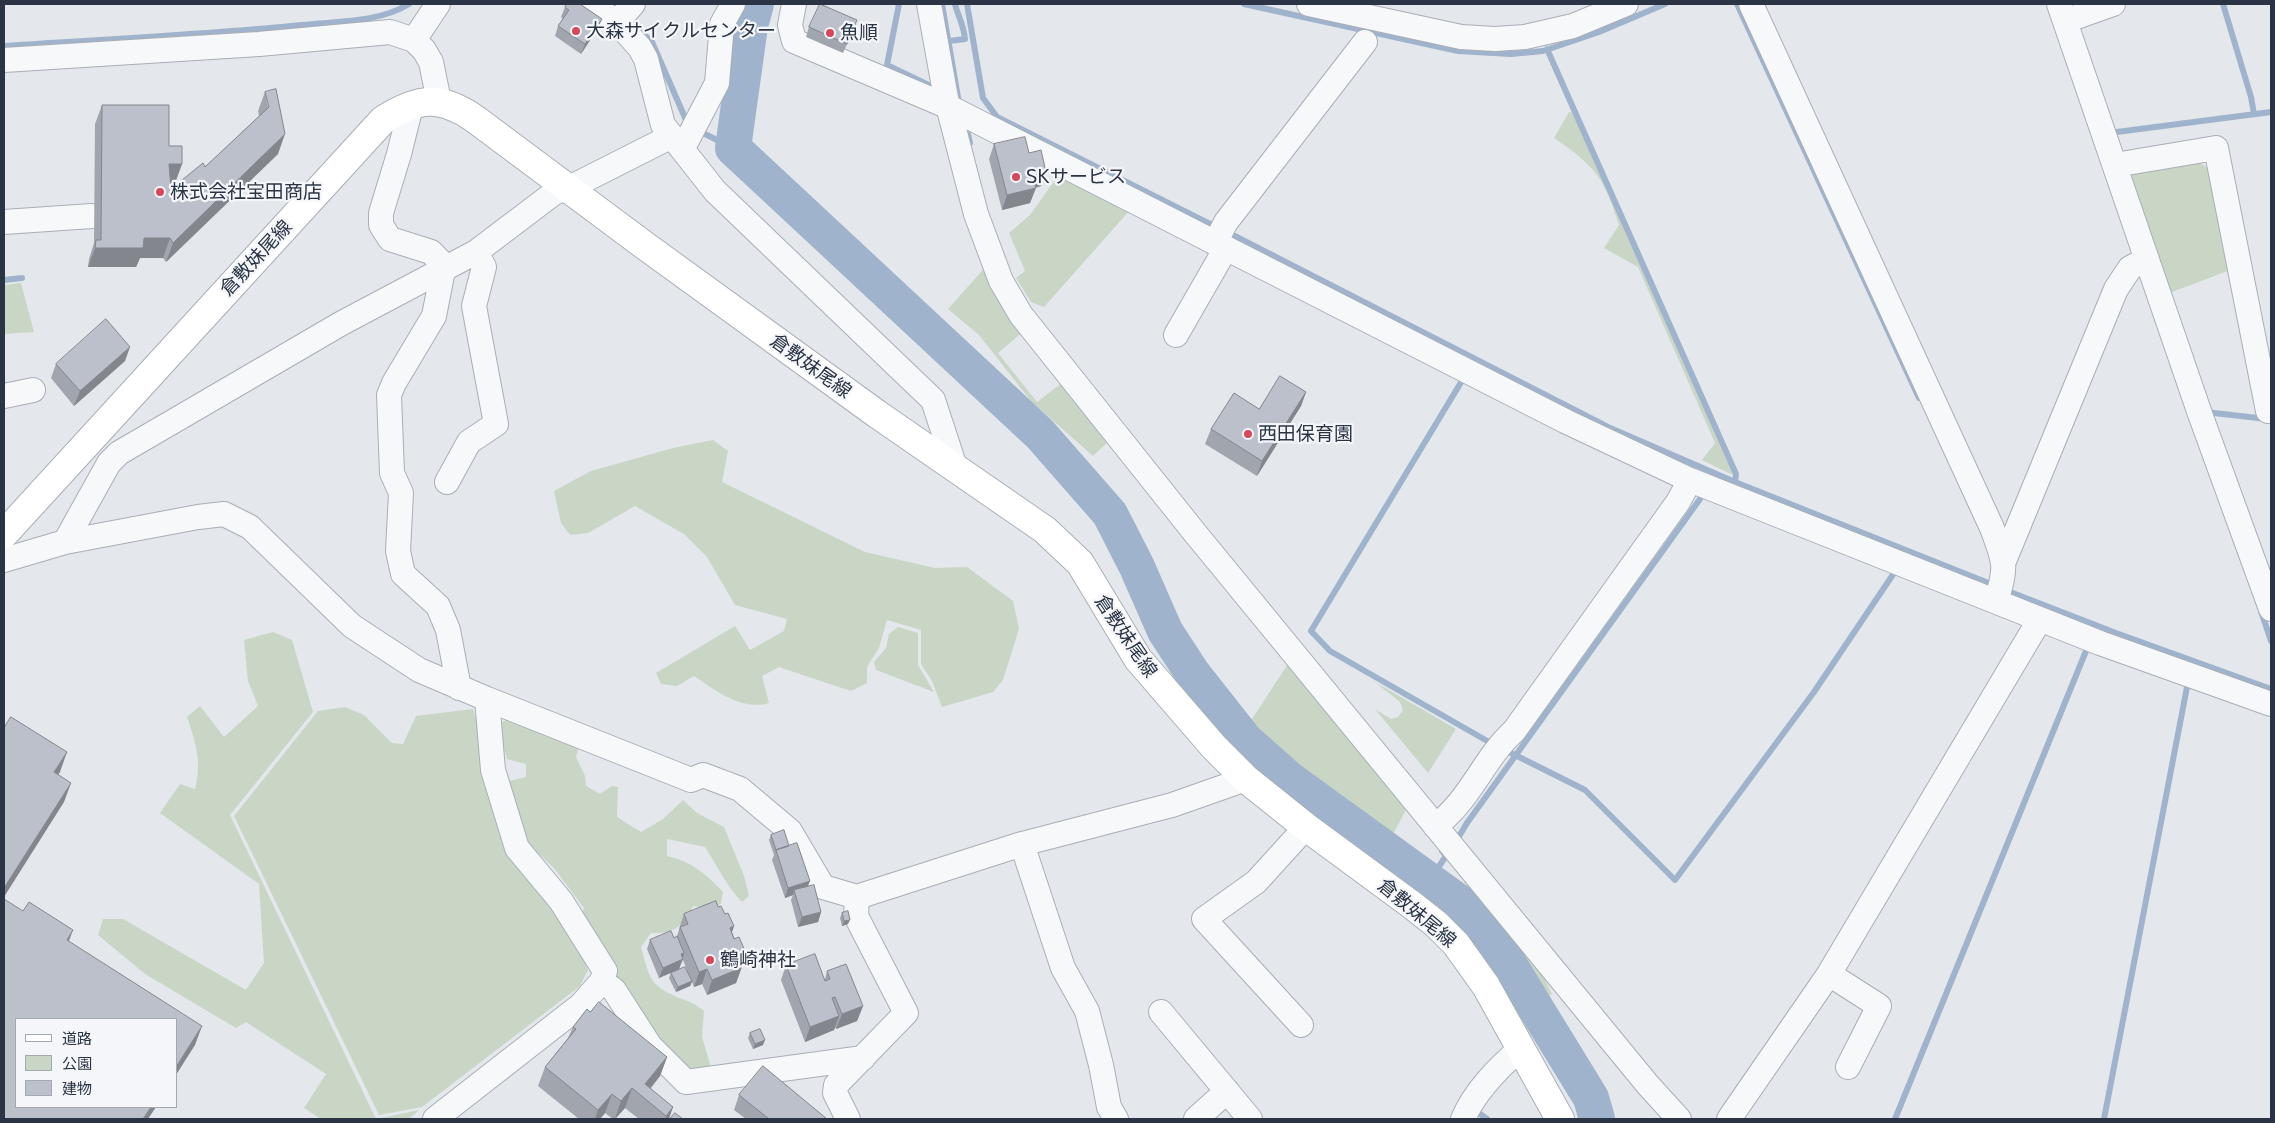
<!DOCTYPE html>
<meta charset="utf-8">
<style>
body{margin:0}
#map{position:relative;width:2275px;height:1123px;overflow:hidden;background:#e4e7ec;font-family:Commissioner,"Noto Sans JP",sans-serif}
canvas{display:block}
.frame{position:absolute;inset:0;border:5px solid #2b3445;pointer-events:none}
.legend{position:absolute;left:15px;top:1018px;width:162px;height:90px;box-sizing:border-box;background:#f4f6f9;border:1px solid #a4a8b1;margin:0;padding:6px 9px;list-style:none;font-size:15px;color:#2b3445}
.legend li{display:flex;align-items:center;gap:10px;height:25px}
.legend b{width:25px;border:1px solid #a4a8b1}
</style>
<div id="map">
<canvas width="2275" height="1123"></canvas>
<div class="frame"></div>
<ul class="legend">
<li><b style="height:6px;background:#fff"></b>道路</li>
<li><b style="height:14px;background:#c9d6c5"></b>公園</li>
<li><b style="height:14px;background:#bbc0ca"></b>建物</li>
</ul>
</div>
<script>
const c = document.querySelector('canvas').getContext('2d');
c.lineJoin = 'round';
function fill(path, color) {
  c.fillStyle = color;
  c.fill(path, 'evenodd');
}
function strokePath(path, color, width, dash) {
  c.strokeStyle = color;
  c.lineWidth = width;
  c.lineCap = dash ? 'butt' : 'round';
  c.setLineDash(dash || []);
  c.stroke(path);
}
function write(font, color, halo, rows, align = 'center') {
  c.font = font + ' Commissioner,"Noto Sans JP",sans-serif';
  c.lineWidth = 4.5;
  c.setLineDash([]);
  c.textBaseline = 'middle';
  c.strokeStyle = halo;
  c.fillStyle = color;
  for (const [text, x, y, turn = 0] of rows) {
    c.save();
    c.translate(x, y);
    c.rotate((+turn || 0) * Math.PI / 180);
    c.textAlign = isNaN(turn) ? turn : align;
    if (halo) c.strokeText(text, 0, 0);
    c.fillText(text, 0, 0);
    c.restore();
  }
}
const green = new Path2D(`
 M1569 112 1573 113 1733 475 1702 460 1715 443 1638 267 1604 248 1619 225C1604 177 1595 166 1554 138Z
 M2200 163 2212 171 2230 270 2167 294 2128 180 2134 171Z
 M1060 173 1130 210 1044 307 1031 302 1016 278 1025 271 1009 233 1030 215Z
 M989 263 1025 330 998 353 1037 402 1066 380 1109 441 1093 456 1031 401 979 335 948 309Z
 M21 283 34 332 4 334V285Z
 M713 440 728 451 722 482 865 552 935 568 967 567 1013 601 1019 629 1003 680 993 692 942 707 932 681 921 664V630L887 620 879 648 867 667V683L851 691 779 667 762 676 769 703C742 711 716 691 694 676L677 686 661 684 656 673 735 626 750 650 784 631 787 619 735 605 707 557 684 534 635 506 588 533 570 535 561 523 554 491 591 471 673 448Z
 M898 627 918 633V665L934 692 876 670 874 662 886 648 889 634Z
 M273 632 292 640 313 712 230 815 376 1119 419 1110 409 1119H321L304 1108 326 1074 246 1022 236 1028 145 974 98 935 103 919H123L246 990 264 963 259 884 160 813 180 784 195 789C202 763 196 743 187 717L200 706 224 737 258 706 248 681 244 640Z
 M1288 664 1406 810 1393 834 1296 766 1250 722Z
 M1375 682 1456 729 1428 773 1375 709 1391 719 1398 717 1403 710 1400 702Z
 M345 707 364 715 392 743 403 744 416 716 473 709 518 864 572 933 588 970 580 986 422 1107 379 1115 234 816 318 711Z
 M511 716 580 742 576 757 585 776 586 786 600 794 612 786 618 787 617 817 641 832 663 819 683 800 697 813 724 827 744 876 749 896 742 902C728 888 716 864 705 847L667 839V856C691 861 706 874 723 892L721 903 714 910 693 906C686 926 672 934 651 933L641 947C644 957 647 973 653 981 665 997 690 998 704 1011L702 1037 712 1071 691 1076 643 1028 580 922 584 908 554 868 527 843 509 781 526 777V764L507 759 499 732V725Z
 M1466 878 1532 954 1552 994 1546 997 1499 924 1464 882Z`);
const stream = new Path2D(`
 M899 4 887 65 939 90
 M942 4 959 103
 M967 4 983 98 997 117 1218 228
 M1244 4 1458 51 1511 54 1543 51 1599 32 1665 4
 M1737 4 1919 398
 M2223 4 2251 97 2254 114
 M641 32 652 42 686 120
 M949 41 965 39C964 26 958 16 955 4
 M4 46C103 39 203 35 302 25 337 21 378 23 409 4
 M1547 49 1736 474 1735 482
 M966 125 970 143
 M2109 133 2271 112
 M705 134 733 148
 M1227 232 1608 427 1735 482 1996 586
 M4 280 22 278
 M1463 379 1311 631 1330 651 1489 742 1585 790 1675 880 1814 692 1894 573
 M2205 412 2267 419
 M2005 590 2116 633 2271 689
 M2261 611 2271 641
 M1458 838 1467 823 1700 499
 M1429 881 1446 856 1442 851
 M1476 1111 1487 1119
 M1895 1119 2086 651
 M2104 1119 2187 687`);
const river = new Path2D(`
 M756 4 750 26 733 148 1040 434 1110 514 1137 567 1165 631 1193 674 1245 740 1289 779 1463 905 1499 948 1591 1098 1597 1119`);
const street = new Path2D(`
 M589 4 617 22 640 48 646 59 663 125 715 191 933 400 956 470
 M794 4 790 25 794 41 949 107 1565 421 1690 480 2100 643 2271 704
 M929 4 946 98 976 214 1001 281 1021 315 1195 533 1648 1085 1679 1119
 M1309 4 1461 37 1495 39 1525 37 1573 26 1626 4
 M1751 4 1992 528C2004 561 2008 565 1996 601
 M2059 4 2200 414 2271 609
 M2065 21 2113 4
 M617 22 633 4
 M414 40 438 4
 M4 60 259 44 390 32 414 40 424 50 431 62 439 101
 M411 106 399 154 381 213V225L390 239 431 252 440 261 443 270 434 316 394 383 389 395 392 473 401 493 398 551 403 574 438 606 448 630 459 688
 M683 148 717 83 722 24 733 4
 M2115 165 2216 148 2268 411
 M4 222 92 216
 M1215 243 1226 222 1365 42
 M1176 335 1226 248
 M4 396 33 390
 M447 482 469 442 496 424 474 306 484 267 476 252
 M65 542 109 463 119 453 342 323 476 252 554 193 577 184 670 137
 M4 560 65 542 198 517 224 514 250 527 352 626 419 670 487 699 691 780 703 775 740 789 790 831 823 887 857 897 1022 844 1172 805 1246 779
 M2004 561 2116 289 2130 268 2147 259
 M1435 826C1470 801 1483 759 1514 731L1678 502 1690 480
 M1022 844 1063 968 1087 1011 1101 1065 1109 1107 1116 1119
 M1829 974 1879 1006 1848 1067
 M602 981 614 990 650 1046 686 1082 863 1058
 M1161 1012 1250 1119
 M1301 1025 1204 919 1256 882 1306 827
 M435 1119 581 1005 602 981 605 971 561 901 517 848 493 770 487 699
 M848 1119 835 1093 836 1085 906 1013 856 916 857 897
 M1196 1119 1227 1091
 M1463 1119C1475 1091 1498 1068 1521 1048
 M1729 1119 1829 974 2040 619`);
const secondary = new Path2D(`
 M4 534 383 120C418 97 440 95 475 119L644 245 877 414 1045 530 1080 563 1138 659 1214 747 1246 779 1306 827 1412 905 1436 924 1456 944 1486 986 1560 1119`);
const wall = new Path2D(`
 M565 7 598 28 581 54 555 36 558 26 563 19 561 17Z
 M809 27 854 29 843 53 806 37Z
 M265 92 278 154 166 262 163 258H140L136 267H88L89 259 94 243 95 124 102 105 169 146 182 164 175 183H171V189L205 167 259 116 258 111Z
 M994 144 1029 153 1041 186 1035 188 1030 203 1002 210 989 159Z
 M125 361 74 406 51 378 56 364Z
 M1306 392 1301 406 1257 476 1205 444 1211 429Z
 M771 835 789 846 807 887 821 912 818 922 798 927 791 900 793 895 785 898 772 860 774 855 769 840Z
 M718 907 734 926 732 932 744 961 736 983 707 995 702 984 694 987 692 982 690 986 676 992 669 978 671 973 678 970 659 978 647 949 650 940 674 938 677 936 679 930V929L684 914ZM683 960 687 970 679 969Z
 M842 913 848 924 842 926 840 918Z
 M786 965 825 979 827 971 863 1006 857 1021 836 1029V1027L834 1030 805 1042 781 980Z
 M590 1012 667 1057 660 1076 651 1088 669 1119H639L625 1108 615 1119H613L605 1113 600 1119H579L538 1086 545 1067 568 1038 573 1027Z
 M750 1033 763 1045 753 1049 748 1038Z
 M739 1095 827 1119H746L734 1110Z`);
const shadedWall = new Path2D(`
 M602 19 598 28 581 54 585 44Z
 M285 134 278 154 166 262 173 243Z
 M169 164H182L175 183H162Z
 M1046 172 1041 186 1027 190 1032 175Z
 M1036 188 1030 203 1002 210 1007 195Z
 M144 238H170L163 258H140L136 267H88L95 248Z
 M130 347 125 361 74 406 80 391Z
 M1306 392 1301 406 1257 476 1262 461Z
 M67 752 60 772 47 792 54 772Z
 M71 783 64 802 4 897V888Z
 M810 881 806 891 794 890 793 895 785 898 788 888Z
 M821 912 818 922 798 927 802 917Z
 M850 920 848 924 842 926 844 921Z
 M734 926 729 940 730 928Z
 M73 930 66 949 67 940Z
 M745 951 741 962 744 961 736 983 707 995 712 980 741 953Z
 M684 953 679 969 659 978 663 968 681 954Z
 M707 969 702 984 694 987 699 972Z
 M692 981 690 986 676 992 678 987Z
 M863 1006 857 1021 836 1029 842 1014Z
 M839 1016 834 1030 805 1042 810 1027Z
 M202 1026 195 1045 176 1075V1067Z
 M765 1040 763 1045 753 1049 755 1044Z
 M667 1057 660 1076 643 1097 645 1084Z
 M632 1088 625 1108 615 1119 621 1101Z
 M612 1094 605 1113 600 1119H595L598 1110Z
 M151 1107H156L148 1119H143Z
 M673 1107 669 1119H665L666 1116Z`);
const building = new Path2D(`
 M567 4H580L602 19 585 44 558 26 569 10 565 7Z
 M820 4 857 20 847 44 809 27Z
 M276 89 285 134 173 243 170 238H144L143 248H95L96 240H101L102 105H169V146H182V164H169L171 189 203 163 205 167 269 107 265 92Z
 M1025 137 1029 153 1041 150 1046 172 1032 175 1036 188 1007 195 994 144Z
 M106 319 130 347 80 391 56 364Z
 M1280 376 1306 392 1262 461 1211 429 1234 393 1259 409Z
 M11 717 67 752 54 772 71 783 4 888V728Z
 M784 830 789 846 776 850 771 835Z
 M797 843 810 881 788 888 776 850Z
 M814 885 821 912 802 917 794 890Z
 M4 899 23 911 29 902 73 930 67 940 202 1026 176 1067V1019H16V1107H151L143 1119H4Z
 M716 901 718 907 721 906 725 914 728 913 734 926 730 928 734 939 739 937 745 951 741 953 744 961 739 963 741 968 712 980 707 969 699 972 680 927 688 924 684 914Z
 M848 911 850 920 844 921 842 913Z
 M671 931 674 938 677 936 684 953 681 954 683 959 663 968 650 940Z
 M815 954 825 981 830 979 827 971 846 964 863 1006 842 1014 835 997 832 998 839 1016 810 1027 786 965Z
 M685 967 692 981 678 987 671 973Z
 M599 1002 667 1057 645 1084 673 1107 666 1116 632 1088 621 1101 612 1094 598 1110 545 1067 576 1029 573 1027 587 1009 590 1012Z
 M760 1029 765 1040 755 1044 750 1033Z
 M763 1066 827 1119H769L739 1095Z
 M675 1113 683 1119H670Z`);
const markers = [
 [576,31,5,"#d1495b"],
 [830,33,5,"#d1495b"],
 [1016,177,5,"#d1495b"],
 [160,192,5,"#d1495b"],
 [1248,434,5,"#d1495b"],
 [710,960,5,"#d1495b"]
];
const poiNames = [
 ["大森サイクルセンター",586,31],
 ["魚順",840,33],
 ["SKサービス",1026,177],
 ["株式会社宝田商店",170,192],
 ["西田保育園",1258,434],
 ["鶴崎神社",720,960]
];
const streetNames = [
 ["倉敷妹尾線",256,258,-47],
 ["倉敷妹尾線",811,366,36],
 ["倉敷妹尾線",1126,636,56],
 ["倉敷妹尾線",1417,913,40]
];
fill(green, '#c9d6c5');
strokePath(stream, '#9fb4cc', 6);
strokePath(river, '#9fb4cc', 36);
strokePath(street, '#a9aeb7', 26);
strokePath(secondary, '#a9aeb7', 30);
strokePath(street, '#f7f8fa', 24);
strokePath(secondary, '#fff', 28);
fill(wall, '#a1a5ae');
fill(shadedWall, '#83868d');
fill(building, '#bbc0ca');
strokePath(building, '#83868d', 1);
for (const [x, y, r, color] of markers) {
  const dot = new Path2D();
  dot.arc(x, y, r, 0, 2 * Math.PI);
  c.fillStyle = color;
  c.fill(dot);
  strokePath(dot, '#f4f6f9', 2);
}
write('19px', '#2b3445', '#f4f6f9', poiNames, 'left');
write('19px', '#2b3445', '#f4f6f9', streetNames);
</script>
